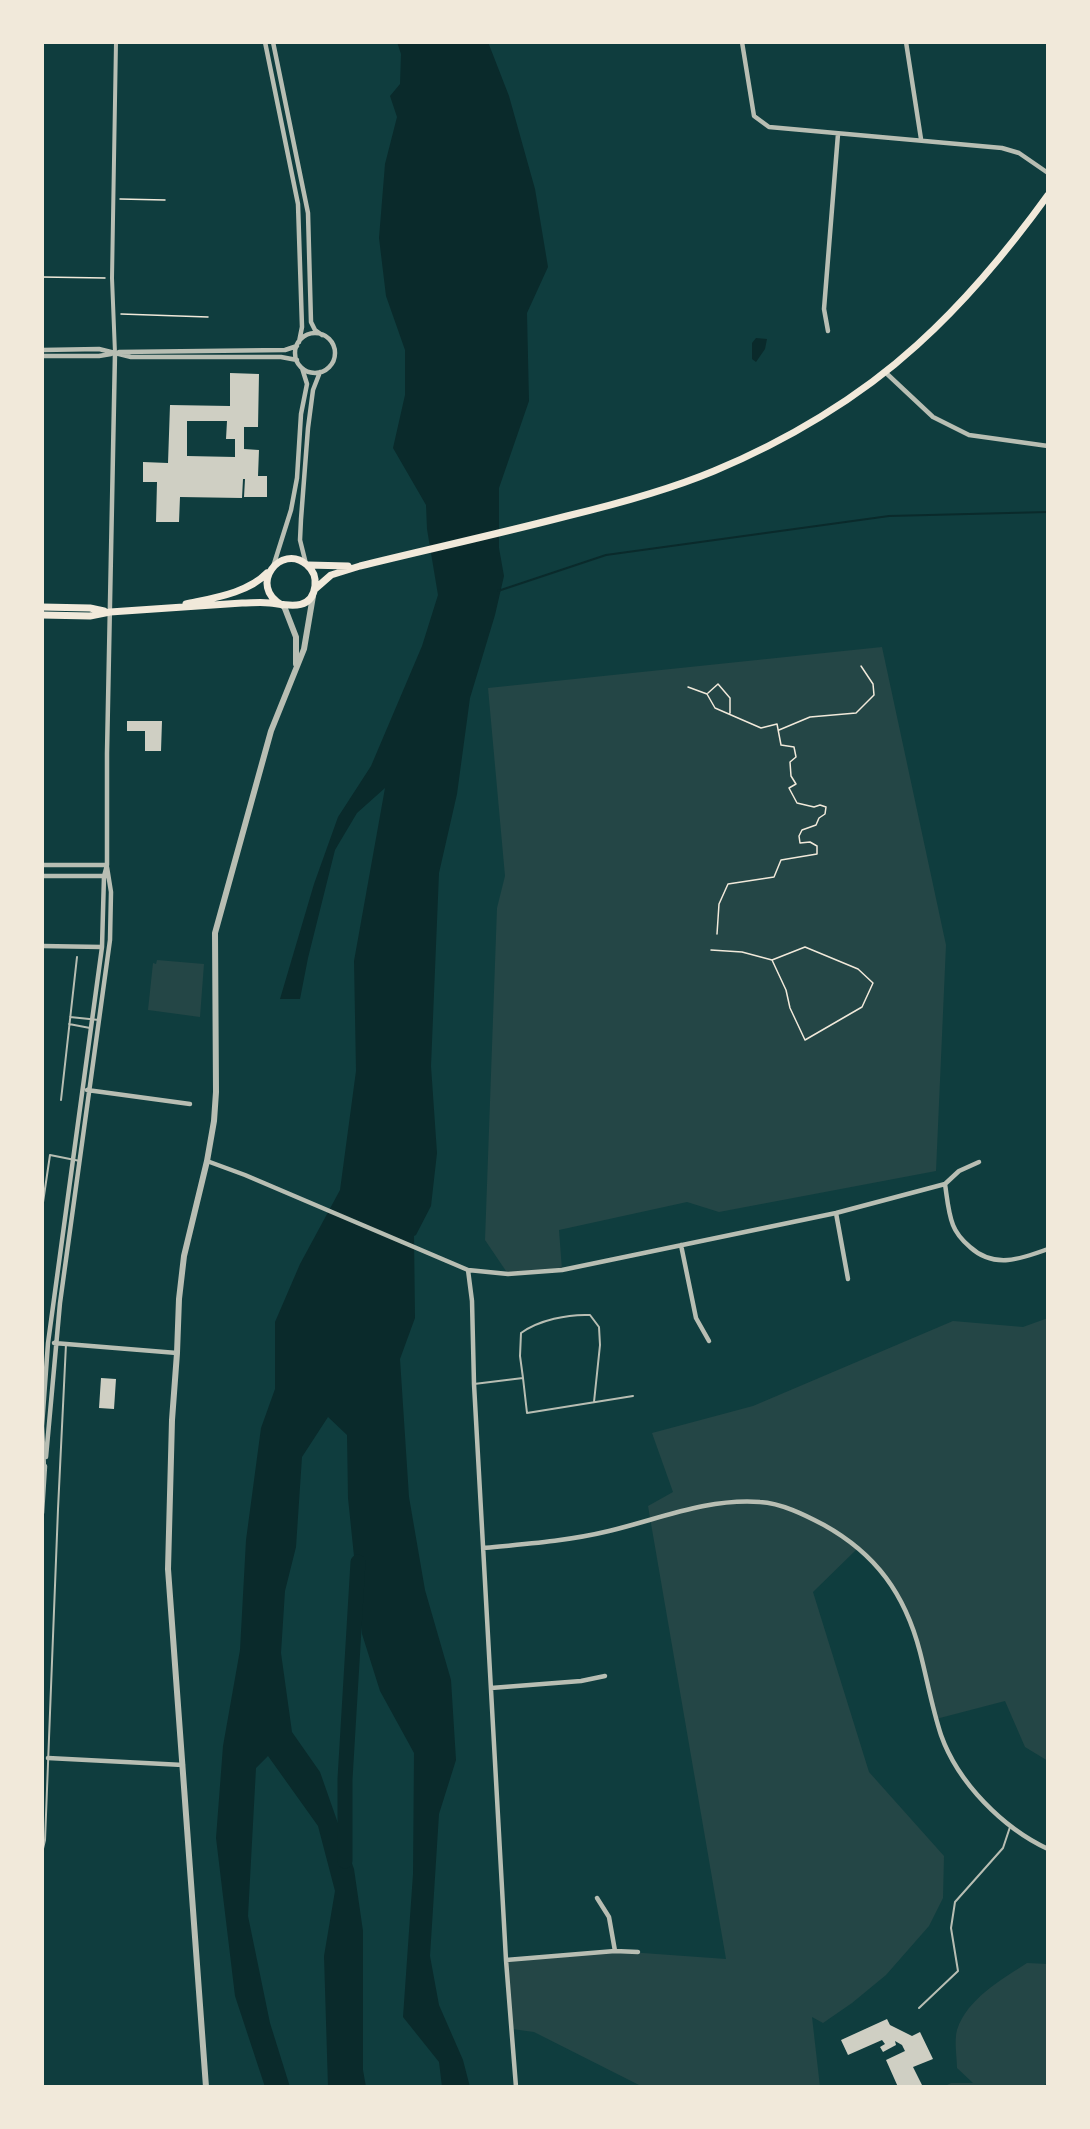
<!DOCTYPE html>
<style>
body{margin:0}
#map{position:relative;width:1090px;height:2129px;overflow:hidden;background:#0f3d3e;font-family:"Golos Text",sans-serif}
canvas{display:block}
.frame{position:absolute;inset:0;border:44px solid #f1e9da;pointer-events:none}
</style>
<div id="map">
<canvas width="1090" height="2129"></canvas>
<div class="frame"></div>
</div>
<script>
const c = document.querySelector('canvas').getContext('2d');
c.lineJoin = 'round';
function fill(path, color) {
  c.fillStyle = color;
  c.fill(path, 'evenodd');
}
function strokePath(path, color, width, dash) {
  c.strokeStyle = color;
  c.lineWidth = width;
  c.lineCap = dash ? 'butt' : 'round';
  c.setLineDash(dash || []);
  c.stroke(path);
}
const green = new Path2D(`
 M882 647 946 945 936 1171 719 1212 687 1202 559 1230 562 1270 508 1274 485 1240 497 908 505 876 488 688Z
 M157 960 204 964 200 1017 148 1010 153 963 156 964Z
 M1048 1318V1761L1025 1747 1005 1701 936 1719 914 1633 891 1585 858 1548 813 1592 869 1772 944 1856 943 1898 929 1926 886 1975 852 2003 823 2023 812 2017 820 2087H643L534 2032 512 2029 506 1960 615 1951 726 1959 648 1506 673 1492 652 1433 753 1406 953 1321 1023 1327Z
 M1027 1963 1048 1964V2082L1042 2087H943L951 2083H973L957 2068C957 2057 954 2041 957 2030 967 1999 1001 1980 1027 1963Z`);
const water = new Path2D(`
 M397 42H488L509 96 535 189 548 267 527 313 529 401 499 488V548L504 576 495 615 470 698 457 794 439 873 431 1066 437 1153 431 1206 416 1235 414 1236 415 1318 400 1359 409 1497 425 1590 451 1680 456 1760 439 1814 430 1956 439 2005 463 2060 470 2087H442L439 2062 403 2017 413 1874 414 1753 380 1691 362 1634 348 1498 347 1435 328 1417 302 1457 296 1547 285 1591 281 1653 292 1732 320 1772 354 1869 363 1931V2070L366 2087H328L324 1956 335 1891 318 1826 268 1756 256 1768 248 1916 270 2023 290 2087H265L235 1996 216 1838 223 1746 240 1650 246 1540 261 1428 275 1389V1322L300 1264 340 1190 356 1071 354 961 385 788 357 813 335 850 308 958 300 999H280L314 884 338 817 371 766 422 646 438 595 427 529 426 505 393 448 405 395V350L386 296 379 238 385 164 397 117 390 96 400 84 401 54Z
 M756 338 767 339 765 349 756 362 752 359V343Z`);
const stream = new Path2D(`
 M498 591 606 555 889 516 1048 512`);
const river = new Path2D(`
 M345 1861V1779L358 1562`);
const building = new Path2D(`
 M230 373 259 374 258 427H244V449L259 450 258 476H267V497H244L245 479H243L242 498 180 497 179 522H156L157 482H143V462L168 463 170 405 230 406ZM187 421H227L226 439H235V457L187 456Z
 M127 721H162L161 751H145V731H127Z
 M101 1378 116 1379 114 1409 99 1408Z
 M887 2019 890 2025 912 2036 920 2032 933 2059 913 2067 923 2087H898L886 2060 905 2051 902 2045 895 2041 896 2045 883 2052 880 2047 885 2044 882 2040 848 2055 841 2040Z`);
const path = new Path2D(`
 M120 199 165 200
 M42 277 105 278
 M121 314 208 317
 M688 687 707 694 715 708 761 728 777 724 781 745 794 747 796 757 790 762 791 776 796 784 789 788 797 803 814 807 820 805 826 807 825 814 819 818 816 825 802 830 799 836 800 843 810 842 817 846V854L781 860 774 877 728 884 719 904 717 934
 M708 693 718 684 730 698V713
 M779 730 810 717 856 713 874 695 873 684 861 666
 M711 950 742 952 772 960 805 947 858 969 873 983 862 1007 805 1040 790 1008 786 990 772 960`);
const service = new Path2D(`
 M70 1017 99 1020
 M69 1024 90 1028
 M61 1100 77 957
 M42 1209 50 1155 80 1161
 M523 1378 520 1356 521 1333C539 1320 568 1314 590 1315L599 1327 600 1345 594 1402
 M474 1384 523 1378 527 1413 633 1396
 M42 1902V1853L45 1840 58 1509 66 1344
 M919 2008 958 1971 951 1928 955 1902 1003 1848 1010 1827`);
const pedestrian = new Path2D(`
 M115 353 112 278 116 42`);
const minor = new Path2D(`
 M265 42 298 204 302 327 299 342
 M273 42 308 213 311 322 315 330 322 335
 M742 42 754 116 769 127 1002 148 1019 153 1048 173
 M906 42 921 139
 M828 331 824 309 838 134
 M295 353a20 20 0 1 1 40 0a20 20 0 1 1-40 0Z
 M42 350 99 349 131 357H281L297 360
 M119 352 285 350 297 346
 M42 356H99L111 354
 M885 372 933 417 969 435 1048 446
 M306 564 300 540 301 519 308 428 313 390 320 372
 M273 567 291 510 297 478 301 414 307 384 302 368
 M42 865H107
 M42 876H106
 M42 946 102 947
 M87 1090 190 1104
 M207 1161 245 1175 468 1270 508 1274 562 1270 836 1213 945 1184 959 1171 979 1162
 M945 1184C947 1197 948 1212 953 1225 956 1233 963 1241 970 1247 994 1269 1021 1259 1048 1249
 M836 1213 848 1279
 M681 1245 696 1318 709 1341
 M468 1270 472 1301 474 1384 506 1960 516 2087
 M54 1343 177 1353
 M46 1457 60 1303 110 940 111 892 107 867
 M44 1468 42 1426 48 1343 102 947 104 876 107 865V753L115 353
 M42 1513 45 1466
 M483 1548C525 1544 568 1541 609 1531 659 1519 708 1498 760 1502 781 1503 805 1515 824 1525 876 1554 905 1594 920 1652 927 1679 932 1708 941 1735 958 1783 1003 1828 1048 1849
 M491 1688 581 1681 605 1676
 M48 1758 183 1765
 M597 1898 609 1917 615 1951
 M506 1960 615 1951 638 1952`);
const tertiary = new Path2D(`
 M284 606 296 637V664
 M206 2087 168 1569 172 1420 177 1353 179 1299 184 1256 207 1161 214 1121 216 1092 215 933 271 731 304 649 313 596`);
const secondary = new Path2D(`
 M308 565 348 566
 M315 589 331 575 360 566C429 549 498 534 567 516 617 504 666 491 714 471 786 441 859 398 917 345 967 300 1009 249 1048 195
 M186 604C213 598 248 593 267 573
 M42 607 90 608 104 611
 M42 615 90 616 110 612 242 603C251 603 261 602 270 603 287 605 312 612 315 586 316 578 313 570 307 565 281 542 247 586 282 605`);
fill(green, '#244646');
fill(water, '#0a2a2b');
strokePath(stream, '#0a2a2b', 2);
strokePath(river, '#0a2a2b', 15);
fill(building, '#cfcfc3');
strokePath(path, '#f1e9da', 1.5);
strokePath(service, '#b8beb3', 2);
strokePath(pedestrian, '#b8beb3', 4);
strokePath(minor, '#b8beb3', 4.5);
strokePath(tertiary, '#b8beb3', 6);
strokePath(secondary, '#f1e9da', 7);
</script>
